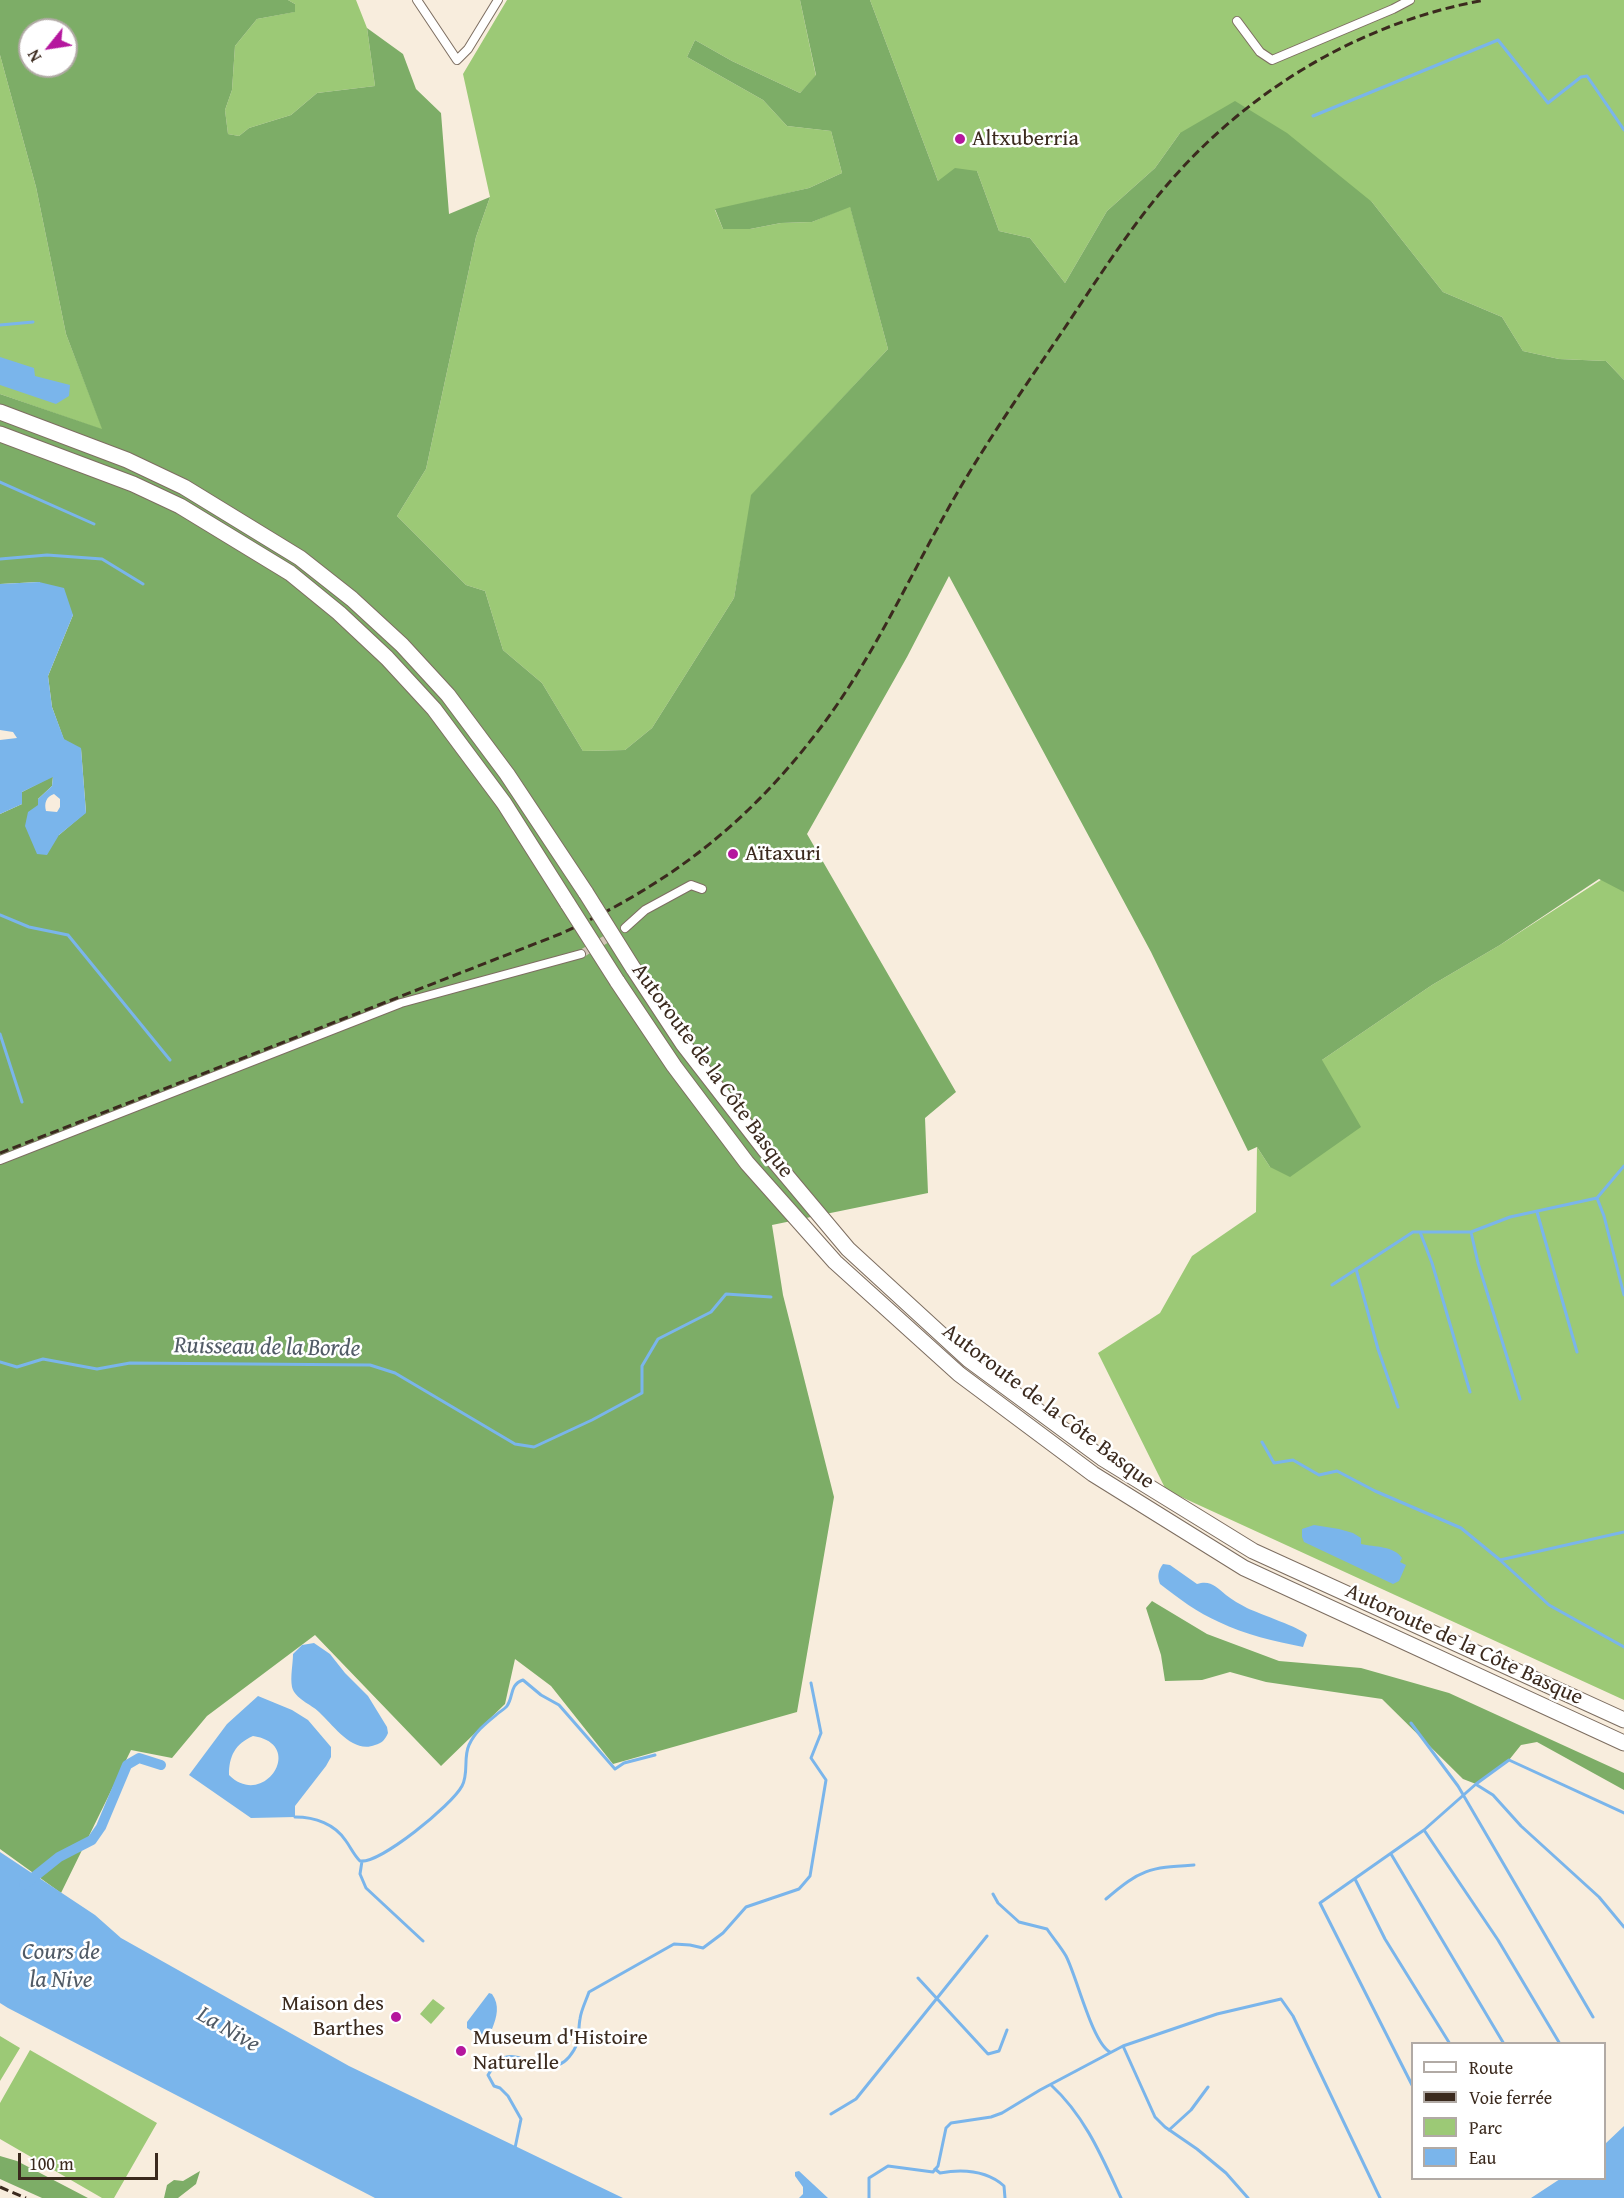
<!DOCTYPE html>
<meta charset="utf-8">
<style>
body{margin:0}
#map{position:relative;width:1624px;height:2198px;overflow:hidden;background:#f8eddd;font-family:"Gentium Book Plus",serif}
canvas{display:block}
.legend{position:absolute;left:1411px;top:2042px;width:195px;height:138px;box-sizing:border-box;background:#fff;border:2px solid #b1aaa5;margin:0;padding:8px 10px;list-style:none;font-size:18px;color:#3b2a1e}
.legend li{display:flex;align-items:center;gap:12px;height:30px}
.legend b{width:30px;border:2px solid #b1aaa5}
.north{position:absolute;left:18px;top:18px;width:60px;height:60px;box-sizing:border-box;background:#fff;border:2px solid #b1aaa5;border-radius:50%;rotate:240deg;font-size:16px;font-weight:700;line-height:24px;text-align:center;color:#3b2a1e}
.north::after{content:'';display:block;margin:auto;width:21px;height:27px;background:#b5179e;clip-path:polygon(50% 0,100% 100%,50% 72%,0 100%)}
.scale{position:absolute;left:18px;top:2153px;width:140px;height:27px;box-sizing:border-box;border:3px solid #3b2a1e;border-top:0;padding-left:8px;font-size:18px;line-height:21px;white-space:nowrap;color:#3b2a1e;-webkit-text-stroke:4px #fff;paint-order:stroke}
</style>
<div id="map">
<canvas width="1624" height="2198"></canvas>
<ul class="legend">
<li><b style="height:8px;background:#fff"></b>Route</li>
<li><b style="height:8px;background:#3b2a1e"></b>Voie ferrée</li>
<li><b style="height:16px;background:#9cc976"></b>Parc</li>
<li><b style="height:16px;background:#7ab5eb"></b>Eau</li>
</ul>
<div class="north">N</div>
<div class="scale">100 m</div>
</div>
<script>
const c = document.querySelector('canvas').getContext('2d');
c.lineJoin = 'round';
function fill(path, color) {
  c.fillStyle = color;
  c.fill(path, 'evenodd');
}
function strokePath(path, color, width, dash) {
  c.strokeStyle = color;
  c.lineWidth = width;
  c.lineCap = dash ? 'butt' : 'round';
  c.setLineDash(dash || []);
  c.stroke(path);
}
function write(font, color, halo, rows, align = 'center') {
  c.font = font + ' "Gentium Book Plus",serif';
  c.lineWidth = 5;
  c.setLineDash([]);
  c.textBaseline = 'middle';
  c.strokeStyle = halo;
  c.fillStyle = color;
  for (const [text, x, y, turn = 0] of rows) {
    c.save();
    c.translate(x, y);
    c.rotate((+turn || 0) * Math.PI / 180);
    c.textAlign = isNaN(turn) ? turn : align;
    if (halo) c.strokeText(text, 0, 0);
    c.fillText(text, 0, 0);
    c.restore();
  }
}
const green = new Path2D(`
 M288 0H356L367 28 375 86 317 93 291 115 249 128 239 136 228 134 225 110 232 90 235 46 257 19 294 12 295 4Z
 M507 0H800L816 76 800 93 732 61 695 40 687 57 763 100 787 126 831 131 842 173 809 188 715 210 723 229H750L781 223 812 222 850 206 888 349 752 495 734 598 652 728 625 750 583 751 542 683 503 650 485 591 466 585 397 516 426 469 476 237 490 197 463 74Z
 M870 0H1624V380L1606 361 1559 359 1523 351 1502 317 1443 292 1372 202 1180 133 1155 168 1107 211 1065 283 1030 238 999 231 977 171 938 181Z
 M0 55 36 187 66 334 103 430 0 394Z
 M1624 865V1700L1166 1490 1098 1353 1160 1313 1192 1256 1256 1212 1257 1147 1270 1167 1322 1060 1432 985 1500 945Z
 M433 1999 445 2008 431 2024 420 2014Z
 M0 2036 20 2048 0 2081Z
 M30 2050 157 2123 114 2198H102L0 2139V2103Z`);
const forest = new Path2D(`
 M0 0H288L295 4V12L257 19 235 46 232 90 225 110 228 134 239 136 249 128 291 115 317 93 375 86 367 28 403 54 416 89 441 113 449 214 490 197 476 237 426 469 397 516 466 585 485 591 503 650 542 683 583 751 625 750 652 728 734 598 751 495 888 349 850 207 812 222 781 223 750 229H723L715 209 809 188 842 173 831 131 787 126 763 100 687 57 695 40 732 61 800 93 816 75 800 0H870L938 181 955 168 977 171 999 231 1030 238 1065 283 1107 211 1155 168 1180 133 1235 101 1287 133 1372 202 1443 292 1502 317 1523 351 1559 359 1606 361 1624 380V892L1599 879 1500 945 1432 985 1322 1060 1361 1127 1290 1177 1270 1167 1257 1147 1248 1151 1151 952 949 576 907 657 807 834 956 1092 925 1118 928 1193 772 1225 783 1295 834 1497 797 1712 613 1764 551 1686 515 1659 505 1704 441 1766 315 1635 207 1716 172 1758 131 1750 61 1893 0 1849V814L22 804V792L53 776 52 786 38 799 59 835 86 812 81 749 64 740 52 707 48 676 73 615 39 582 0 584V394L102 429 66 334 36 187 0 55ZM30 30H66V66H30Z
 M1152 1601 1207 1634 1279 1661 1361 1668 1449 1693 1624 1773V1790L1537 1742 1521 1745 1509 1760 1476 1784 1463 1779 1382 1699 1266 1682 1230 1672 1202 1680 1165 1681 1161 1655 1146 1608Z
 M0 2156 17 2161 88 2198H42L0 2179Z
 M200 2171 196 2184 178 2198H164L167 2185 174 2180 183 2181Z`);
const water = new Path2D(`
 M0 357 34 368 35 376 70 385 69 396 56 404 0 385Z
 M39 582 64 588 73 615 48 676 52 707 64 739 81 748 86 813 59 835 47 855 37 854 25 826 28 812 38 805V799L52 786 53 777 22 792V804L0 814V740L17 738 13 732 0 730V584ZM54 794 60 799V807L57 812 46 811C44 803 46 797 54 794Z
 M1314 1525 1339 1529 1353 1533 1361 1538V1544C1375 1547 1394 1546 1402 1558L1400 1562 1406 1565 1399 1581 1393 1584 1304 1542 1302 1537V1529Z
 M1163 1564 1170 1565 1197 1584C1211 1580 1216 1587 1226 1595 1232 1600 1240 1604 1247 1608 1259 1614 1302 1628 1307 1635L1303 1647C1275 1641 1245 1635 1219 1622 1198 1613 1178 1598 1160 1584 1157 1576 1158 1571 1163 1564Z
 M314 1643 330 1654 345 1673 368 1696 387 1727 388 1733C385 1740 382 1743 375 1745 353 1754 334 1726 319 1712 311 1704 295 1699 292 1687 290 1677 293 1664 293 1654L302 1645Z
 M258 1696 292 1710 308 1720 331 1747V1757L326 1766 295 1806V1817L251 1818 189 1775 227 1724ZM253 1736C307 1744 264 1810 229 1775 229 1756 235 1744 253 1736Z
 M0 1852 95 1915 121 1938 349 2066 623 2198H375L8 2008 0 2003Z
 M489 1993 492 1994C500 2005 497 2017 492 2029L484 2030 483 2038 467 2028V2022Z
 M1624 2126V2198H1531L1560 2179 1604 2178 1605 2144Z
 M799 2171 828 2198H799L803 2194V2187L795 2176V2172Z`);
const stream = new Path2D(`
 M1313 116 1498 40 1548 103 1581 77 1587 76 1624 130
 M0 325 33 322
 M0 482 94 524
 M0 559 47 555 102 559 143 584
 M0 915 29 927 68 935 170 1060
 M0 1034 22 1102
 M1597 1198 1604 1216 1624 1295
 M1537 1212 1577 1352
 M1420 1232 1432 1263 1470 1392
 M1471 1232 1478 1263 1520 1399
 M1356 1269 1378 1349 1398 1407
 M1332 1285 1413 1232H1471L1510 1217 1597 1198 1624 1166
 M0 1362 17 1367 43 1359 97 1369 130 1363 370 1365 395 1373 515 1444 534 1447 592 1420 642 1393V1366L658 1339 711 1312 726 1294 771 1297
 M1262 1442 1274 1463 1293 1460 1319 1475 1337 1471 1375 1491 1461 1528 1500 1560 1549 1605 1624 1647
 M1500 1560 1624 1532
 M1411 1723 1458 1786 1593 2017
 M1477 1785 1493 1795 1521 1826 1599 1897 1624 1927
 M295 1817C315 1817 335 1824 346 1841 351 1848 354 1855 360 1861 380 1864 452 1805 462 1786 469 1773 463 1758 469 1745 475 1732 485 1724 496 1715 499 1712 505 1709 507 1706 514 1696 509 1685 523 1680L541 1695 559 1705 615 1769 624 1763 655 1755
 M1424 1830 1498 1940 1560 2044
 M1391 1854 1504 2044
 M362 1861 360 1874 366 1888 423 1941
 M1355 1879 1385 1939 1450 2044
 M993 1894 998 1903 1019 1922 1047 1929C1053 1938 1061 1947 1066 1956 1077 1977 1092 2042 1110 2052
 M1106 1899C1141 1869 1148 1868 1194 1865
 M918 1978 988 2054 999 2051 1007 2030
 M1123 2046 1155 2117 1165 2127 1197 2149 1226 2173 1248 2198
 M1051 2085C1085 2116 1102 2157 1121 2198
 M1412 2085 1320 1903 1424 1830 1476 1784 1509 1760 1624 1813
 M831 2114 856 2099 987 1936
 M1169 2130 1191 2110 1208 2087
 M515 2148 521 2119 508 2096 500 2088 494 2086 488 2075C492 2069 496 2061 503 2058 526 2049 552 2087 574 2050 580 2040 578 2029 580 2019 581 2010 586 2001 589 1992L674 1944 690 1945 703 1948 723 1933 746 1907 799 1889 810 1876 826 1780 811 1758 821 1733 811 1683
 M935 2169 940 2173C963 2169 986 2170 1004 2186L1005 2198
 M869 2198V2178L888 2166 933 2172 938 2166 946 2128 951 2123 991 2117 1002 2113 1040 2090 1123 2046 1217 2014 1281 1999 1293 2016 1380 2198`);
const canal = new Path2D(`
 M24 1885 59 1857 92 1840 101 1827 127 1765 139 1758 161 1765`);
const streetTunnel = new Path2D(`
 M581 954 625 928`);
const street = new Path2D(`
 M417 0 457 60 468 49 498 0
 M1237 21 1260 52 1272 60 1393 9 1410 0
 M625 928 645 910 691 885 702 889
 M0 1160 401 1003 581 954`);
const highway = new Path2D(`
 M0 412 127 460 184 487 300 558 352 599 402 645 448 695 507 774 586 893
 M0 434 133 484 180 506 290 573 339 613 387 658 434 709 504 803 568 904
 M633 968 683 1044 765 1150 848 1249 969 1360 1102 1458 1253 1551 1624 1720
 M617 981 674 1066 747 1163 835 1262 959 1374 1093 1474 1244 1568 1624 1743`);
const rail = new Path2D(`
 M0 1153 560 934C666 886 744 827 815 735 871 663 908 579 953 500 987 441 1026 385 1064 329 1097 280 1129 229 1167 185 1248 90 1361 22 1485 0
 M0 2187 26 2198`);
const highwayBridge = new Path2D(`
 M586 893 633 968
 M568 904 617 981`);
const markers = [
 [960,139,6,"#b5179e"],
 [733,854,6,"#b5179e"],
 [396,2017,6,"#b5179e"],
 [461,2051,6,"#b5179e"]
];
const poiNames = [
 ["Altxuberria",972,139],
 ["Aïtaxuri",745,854],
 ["Maison des",384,2004,"right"],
 ["Barthes",384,2029,"right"],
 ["Museum d'Histoire",473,2038],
 ["Naturelle",473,2063]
];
const streetNames = [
 ["Autoroute de la Côte Basque",712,1071,54],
 ["Autoroute de la Côte Basque",1048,1407,37],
 ["Autoroute de la Côte Basque",1464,1645,25]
];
const waterNames = [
 ["Ruisseau de la Borde",267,1348,1],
 ["Cours de",61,1953],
 ["la Nive",61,1981],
 ["La Nive",228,2030,30]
];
fill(green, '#9cc976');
fill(forest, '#7dad67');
fill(water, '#7ab5eb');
strokePath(stream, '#7ab5eb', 3);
strokePath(canal, '#7ab5eb', 10);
strokePath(streetTunnel, '#d2c6b7', 8, [8, 4]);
strokePath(street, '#7d6e61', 10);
strokePath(highway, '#7d6e61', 17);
strokePath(street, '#fff', 8);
strokePath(highway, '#fff', 15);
strokePath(rail, '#3b2a1e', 3, [9, 4.5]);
strokePath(highwayBridge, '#7d6e61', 17, []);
strokePath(highwayBridge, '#fff', 15);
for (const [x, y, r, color] of markers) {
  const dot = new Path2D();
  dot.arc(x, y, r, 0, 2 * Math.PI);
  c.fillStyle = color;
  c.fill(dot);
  strokePath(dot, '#fff', 2);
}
write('22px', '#3b2a1e', '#fff', poiNames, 'left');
write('22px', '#3b2a1e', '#fff', streetNames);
write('italic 24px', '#515b66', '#fff', waterNames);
</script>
